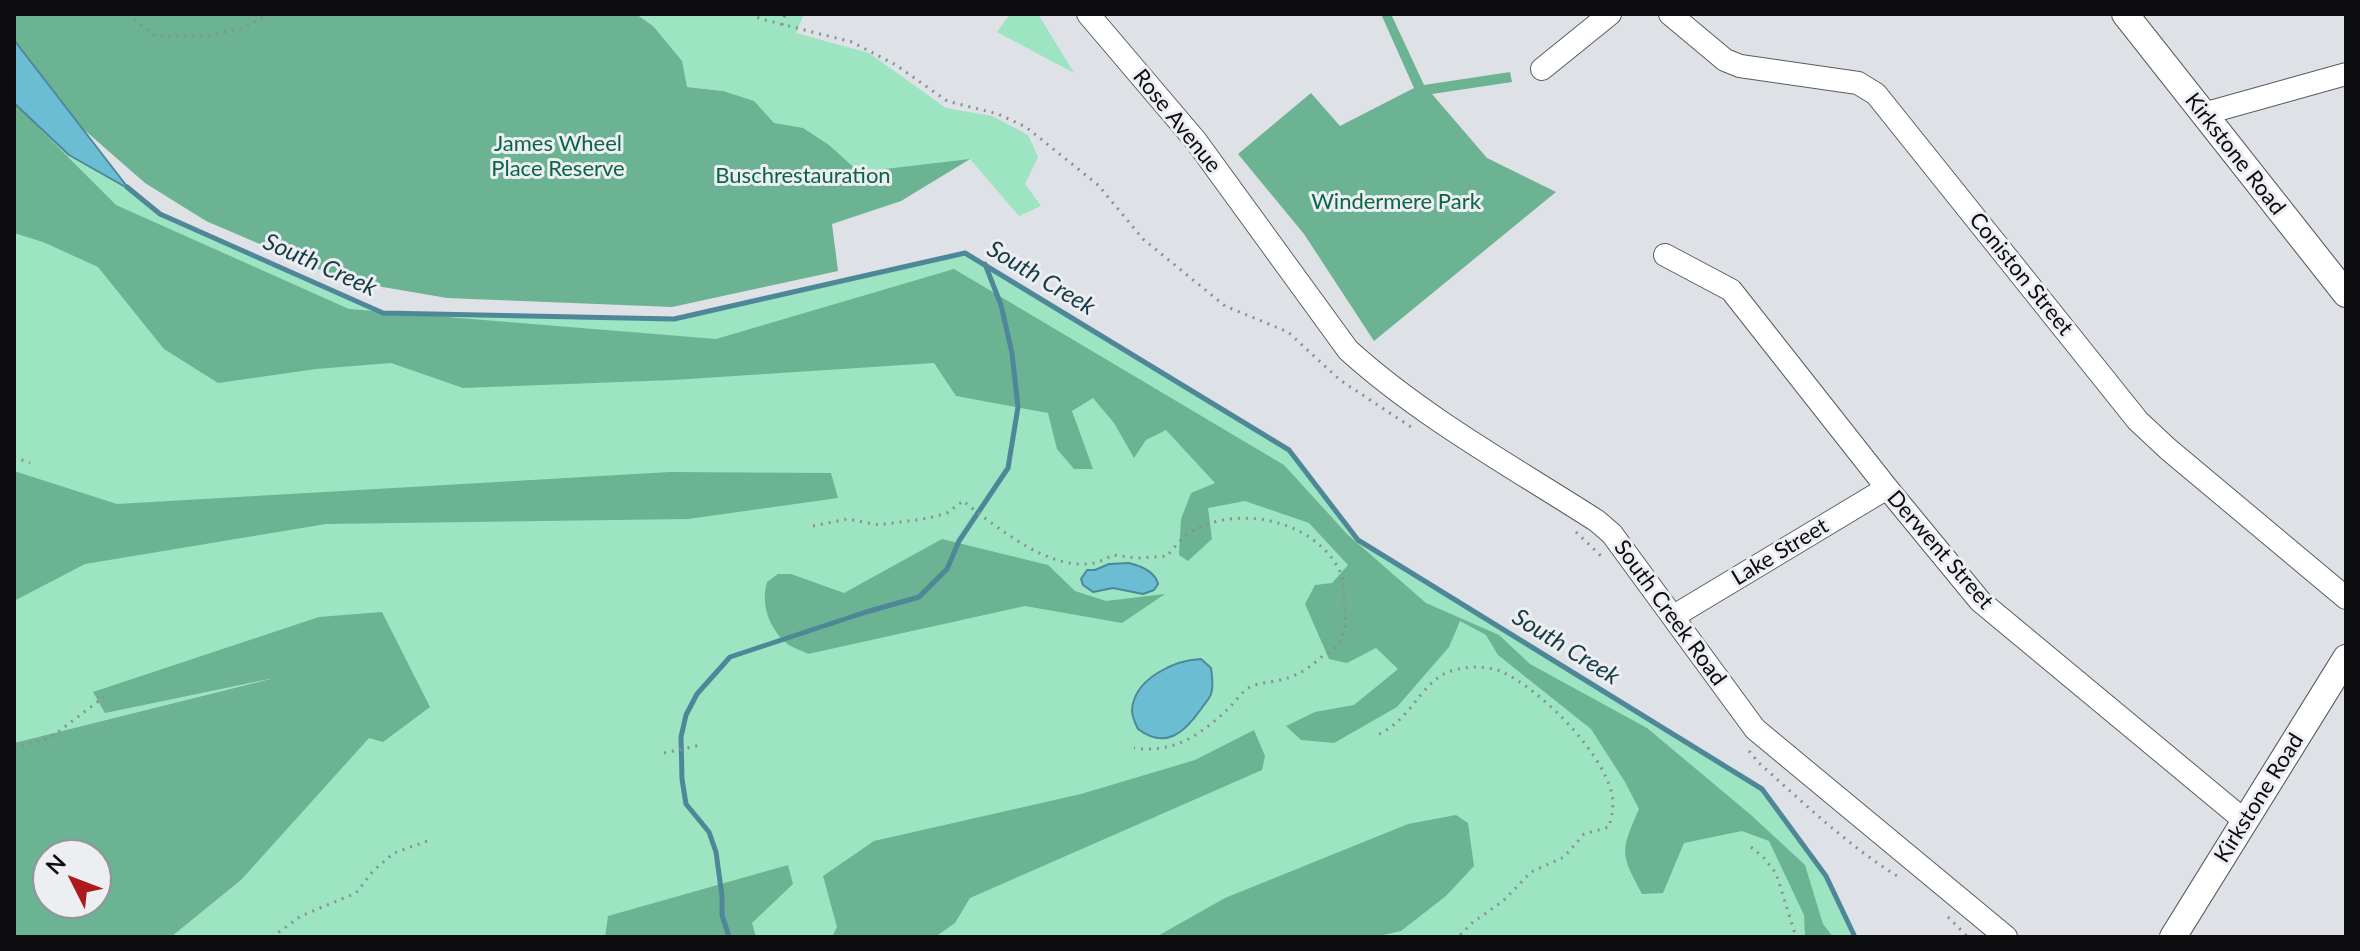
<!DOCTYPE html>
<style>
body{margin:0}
#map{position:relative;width:2360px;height:951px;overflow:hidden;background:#dee1e5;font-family:Lato,sans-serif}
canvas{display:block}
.frame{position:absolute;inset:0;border:16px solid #0c0c0e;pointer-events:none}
.north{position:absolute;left:32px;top:839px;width:80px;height:80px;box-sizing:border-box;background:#eceef2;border:2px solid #929497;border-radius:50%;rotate:312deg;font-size:22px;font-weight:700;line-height:32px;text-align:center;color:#0c0c0e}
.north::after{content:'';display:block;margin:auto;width:28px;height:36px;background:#ac1a1d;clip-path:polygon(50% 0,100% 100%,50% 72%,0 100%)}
</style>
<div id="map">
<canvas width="2360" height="951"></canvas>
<div class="frame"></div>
<div class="north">N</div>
</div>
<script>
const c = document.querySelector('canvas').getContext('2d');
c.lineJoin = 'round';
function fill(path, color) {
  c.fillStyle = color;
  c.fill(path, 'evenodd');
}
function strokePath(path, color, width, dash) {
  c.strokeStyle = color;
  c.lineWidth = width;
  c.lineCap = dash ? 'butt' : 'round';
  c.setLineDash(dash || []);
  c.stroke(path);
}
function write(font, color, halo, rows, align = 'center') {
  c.font = font + ' Lato,sans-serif';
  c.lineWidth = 6;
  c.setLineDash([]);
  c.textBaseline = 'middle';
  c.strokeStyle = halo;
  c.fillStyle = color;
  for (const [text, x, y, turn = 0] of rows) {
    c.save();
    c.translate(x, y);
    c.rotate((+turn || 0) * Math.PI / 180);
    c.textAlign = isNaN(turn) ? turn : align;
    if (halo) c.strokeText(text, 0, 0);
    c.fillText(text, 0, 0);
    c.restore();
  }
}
const green = new Path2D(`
 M636 14H804L796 33 869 53 946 108 992 116 1028 135 1038 157 1025 184 1041 206 1019 216 970 159 901 201 831 224 723 91 687 87 653 26Z
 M1010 14H1038L1074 73 997 32Z
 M14 103 69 155 129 189 160 214 383 313 674 319 965 253 1289 450 1359 540 1762 789 1826 876 1855 937H171L241 880 308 669 14 743Z`);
const forest = new Path2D(`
 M14 14H636L653 26 682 61 687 87 723 91 754 101 774 123 803 128 829 145 859 172 970 159 901 201 832 224 838 271 672 307 447 298 377 286 325 272 206 221 145 183 81 127 14 40Z
 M1381 14H1391L1424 85 1510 72 1512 82 1432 94 1487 158 1556 192 1374 341 1304 234 1238 154 1311 93 1340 126 1414 88Z
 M14 103 116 205 349 309 716 339 954 269 1284 465 1347 534 1426 603 1499 635 1530 664 1647 728 1751 815 1805 865 1823 924 1833 937H1805L1804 915 1769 841 1742 831 1684 843 1663 893 1642 894C1620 853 1620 852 1639 809L1625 782 1591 729 1498 655 1486 635 1460 621 1449 647 1397 707 1334 743 1301 740 1286 726 1315 712 1354 705 1398 669 1376 648 1347 663 1329 659 1305 604 1315 585 1332 583 1348 565 1309 523 1245 501 1208 508 1212 539 1188 561 1179 555 1181 519 1191 493 1215 483 1166 430 1146 440 1134 458 1114 423 1093 398 1072 411 1093 469H1074L1057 449 1048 413 956 396 934 363 673 380 463 388 391 363 316 369 218 383 164 349 98 267 43 242 14 233Z
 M14 471 117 504 670 472 831 473 838 498 688 519 326 524 85 564 14 601Z
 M942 539 1048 565 1075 591 1106 601 1165 594 1122 623 1025 606 808 654C801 650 790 647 785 642 768 626 761 603 767 582L778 574H791L844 593Z
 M382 612 430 707 383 742 369 738 241 880 171 937H14V743L274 678 105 713 93 692 319 617ZM48 855H96V903H48Z
 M1254 730 1265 756 1262 770 970 898 955 923 935 937H832L837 927 823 876 874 841 1081 794 1195 760Z
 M1456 815 1468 823 1474 866 1446 896 1401 931 1375 937H1156L1225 898 1408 824Z
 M788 865 793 884 752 923 756 937H605L608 916Z`);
const water = new Path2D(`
 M14 40 129 189 69 155 14 103Z
 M1129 563C1141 566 1155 571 1158 584L1154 590 1143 594 1113 588 1093 592 1083 585 1081 579 1087 570H1095L1109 564Z
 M1201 659 1211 668C1212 677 1214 685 1211 694 1209 700 1204 704 1201 709 1185 732 1166 750 1138 729 1135 723 1132 717 1132 710 1134 679 1174 660 1201 659Z`);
const stream = new Path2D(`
 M127 187 160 214 383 313 674 319 965 253 1289 450 1358 540 1762 789 1826 876 1855 937
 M729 937 722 915V896L716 852 709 832 686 804 682 779 681 737 686 715 697 694 730 657 866 612 919 597 947 569 959 541 1008 468 1018 407 1012 353 1001 305 985 264`);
const path = new Path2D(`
 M128 14 154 35 171 37 207 36 246 27 267 14
 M750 14 761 19 852 42 896 65 947 101 998 114 1026 127 1098 185 1143 239 1225 306 1288 332 1340 380 1411 427
 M782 25 785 14
 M14 457 30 463
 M813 526 847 519 879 525 929 518 947 513 963 501C998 528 1067 587 1112 555L1137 558 1167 556C1173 549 1180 540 1188 534 1235 502 1318 520 1341 574 1344 583 1344 595 1344 604 1345 619 1347 633 1337 645 1332 652 1324 654 1318 660 1304 672 1294 677 1276 681 1266 683 1255 683 1247 689 1240 694 1235 702 1230 707 1202 734 1174 754 1134 748
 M1576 532 1602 557
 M1379 734C1410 720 1421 684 1446 673 1462 666 1484 665 1500 671 1540 688 1610 758 1613 802 1613 811 1611 819 1609 827L1584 834 1564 857 1531 872 1503 901 1472 923 1459 936
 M14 748 50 738 104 697
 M1749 751 1759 763C1805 804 1849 847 1902 879
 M664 753 701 745
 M1751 847 1764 858 1776 873 1796 937
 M1948 917 1968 937
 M272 937 301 916 356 893 373 871 394 853 430 840`);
const minor = new Path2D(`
 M1088 14 1196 141 1348 350C1422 417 1513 467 1597 521L1612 534 1755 729 2006 937
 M1670 14 1725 60 1740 66 1858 83 1876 94 2138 421 2168 449 2346 598
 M1542 69 1610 14
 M2203 114 2346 74
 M1665 255 1731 290 1887 488 1980 601 2245 821
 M1674 616 1887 488`);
const tertiary = new Path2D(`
 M2125 14 2346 294
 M2173 937 2346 658`);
const streetNames = [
 ["Rose Avenue",1177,121,51],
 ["Kirkstone Road",2235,154,52],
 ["Coniston Street",2021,274,51],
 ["Derwent Street",1940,550,49],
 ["Lake Street",1780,552,-31],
 ["South Creek Road",1670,613,54],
 ["Kirkstone Road",2259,798,-58]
];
const parkNames = [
 ["James Wheel",558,144],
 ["Place Reserve",558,169],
 ["Buschrestauration",803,176],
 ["Windermere Park",1396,202]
];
const waterNames = [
 ["South Creek",320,265,24],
 ["South Creek",1041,278,31],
 ["South Creek",1566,647,32]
];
fill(green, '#9ce4c2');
fill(forest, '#6cb393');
fill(water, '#6bbdd3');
strokePath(water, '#4e8898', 2);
strokePath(stream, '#4e8898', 5);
strokePath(minor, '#5a5d60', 24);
strokePath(tertiary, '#5a5d60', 28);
strokePath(path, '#8c8e91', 3, [2, 6]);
strokePath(minor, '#fff', 22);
strokePath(tertiary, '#fff', 26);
write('22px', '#0c0c0e', '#eceef2', streetNames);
write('22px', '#0a6547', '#eceef2', parkNames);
write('italic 24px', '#153c45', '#eceef2', waterNames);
</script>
